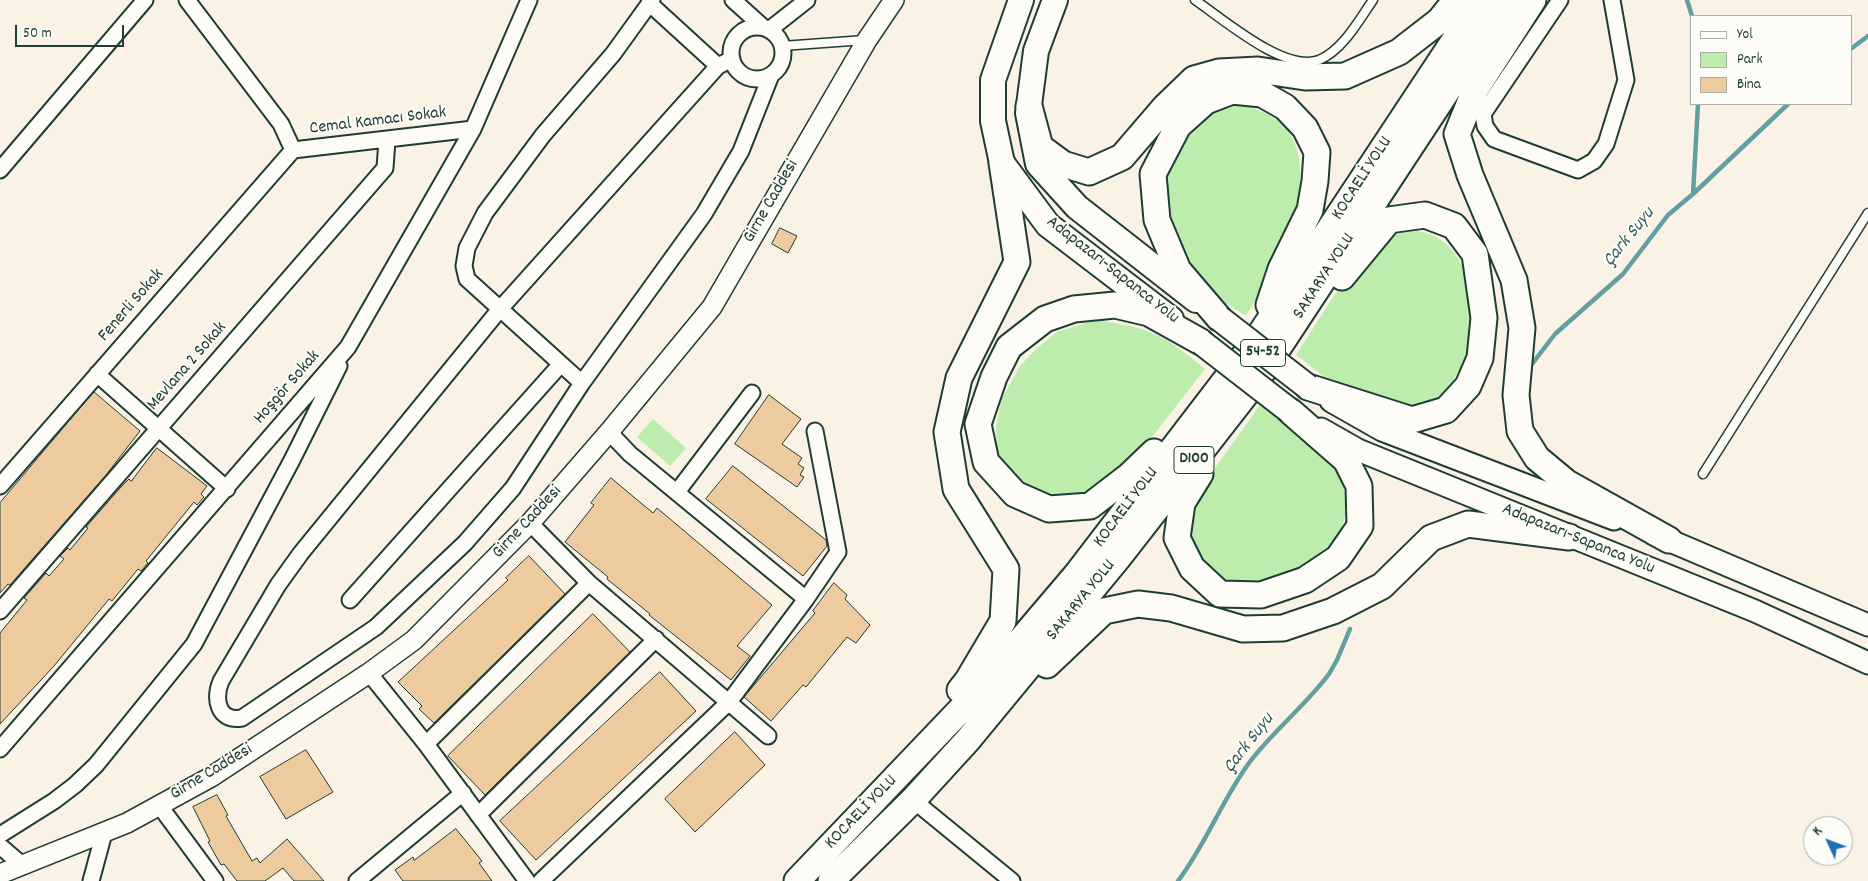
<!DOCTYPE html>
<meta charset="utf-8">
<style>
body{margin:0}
#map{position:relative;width:1868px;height:881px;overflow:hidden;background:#faf2e5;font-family:Dekko,sans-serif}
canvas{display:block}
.legend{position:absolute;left:1690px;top:15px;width:162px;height:90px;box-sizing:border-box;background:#fdfcf7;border:1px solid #a4b0a9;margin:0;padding:6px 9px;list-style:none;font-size:15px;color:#1f3d34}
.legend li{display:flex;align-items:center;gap:10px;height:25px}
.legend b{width:25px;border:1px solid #a4b0a9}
.north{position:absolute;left:1803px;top:816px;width:50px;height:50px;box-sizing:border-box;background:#fdfcf7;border:1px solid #a4b0a9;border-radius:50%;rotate:313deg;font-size:14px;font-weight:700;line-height:20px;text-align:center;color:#1f3d34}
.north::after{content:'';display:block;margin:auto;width:18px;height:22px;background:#1f6fb2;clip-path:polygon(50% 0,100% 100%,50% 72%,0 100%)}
.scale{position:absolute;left:15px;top:25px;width:109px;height:22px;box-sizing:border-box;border:2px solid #1f3d34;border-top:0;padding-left:6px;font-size:15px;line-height:18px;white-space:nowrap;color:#1f3d34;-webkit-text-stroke:4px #fdfcf7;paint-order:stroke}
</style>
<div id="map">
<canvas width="1868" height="881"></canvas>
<ul class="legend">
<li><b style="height:6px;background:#fdfcf7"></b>Yol</li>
<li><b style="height:14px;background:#bcedac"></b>Park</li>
<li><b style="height:14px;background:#eecb9f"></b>Bina</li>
</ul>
<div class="north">K</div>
<div class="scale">50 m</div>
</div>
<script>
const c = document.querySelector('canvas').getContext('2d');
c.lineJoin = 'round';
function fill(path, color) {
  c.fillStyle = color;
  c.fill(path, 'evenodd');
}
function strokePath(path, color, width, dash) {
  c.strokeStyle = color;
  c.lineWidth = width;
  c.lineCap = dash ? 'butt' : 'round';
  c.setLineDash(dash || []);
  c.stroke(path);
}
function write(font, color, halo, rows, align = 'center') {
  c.font = font + ' Dekko,sans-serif';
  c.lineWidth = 4;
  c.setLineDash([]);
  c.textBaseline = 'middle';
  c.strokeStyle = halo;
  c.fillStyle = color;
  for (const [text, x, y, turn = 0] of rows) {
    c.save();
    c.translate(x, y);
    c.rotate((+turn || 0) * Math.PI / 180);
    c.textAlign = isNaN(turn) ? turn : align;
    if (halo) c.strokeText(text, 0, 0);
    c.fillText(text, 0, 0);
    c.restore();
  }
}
const green = new Path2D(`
 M1227 104C1353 114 1287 253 1246 316L1199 286 1158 203V185L1188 125Z
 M1417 231C1488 240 1486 365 1436 398 1421 408 1404 407 1388 404 1379 403 1366 404 1358 399 1336 388 1316 369 1296 355 1323 315 1347 267 1387 239 1396 233 1407 232 1417 231Z
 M1096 320C1150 328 1163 334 1205 369L1145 446 1107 490 1042 510 997 459 996 427 1002 398 1020 366 1036 349 1057 332Z
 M1260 405C1285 423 1319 441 1335 468 1368 521 1323 567 1274 582 1259 587 1230 583 1213 584L1184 540 1197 493Z
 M653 419 686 448 670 466 637 437Z`);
const stream = new Path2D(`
 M1687 0 1692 16
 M1852 48 1868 36
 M1693 194 1698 104
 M1529 368 1555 334 1623 274 1668 215 1693 194 1788 104
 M1178 881C1206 844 1222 800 1249 763 1273 731 1305 706 1329 674L1337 660 1350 629`);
const building = new Path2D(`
 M780 228 797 236 788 253 772 244Z
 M94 392 140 431 106 475 10 585 8 584 0 593V503Z
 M769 395 801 419 782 444 802 458 798 464 804 468 800 475 804 477 797 487 735 444Z
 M157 448 207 486 201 494 204 497 197 505 194 502 146 561 148 563 141 571 138 569 112 601 109 599 54 666 0 724V633L27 600 24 598 46 573 49 576 64 559 60 556 68 548 70 550 88 528 86 527 121 487 129 479 131 481Z
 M733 466 826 540 827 546 803 576 706 499Z
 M611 478 653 513 657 508 772 605 737 646 750 656 731 680 649 615 650 614 607 579 608 577 565 542 594 505 591 503Z
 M529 556 565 594 434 723 419 709 422 706 398 682 508 580 506 578Z
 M834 583 847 595 845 599 870 625 856 643 847 637 806 687 803 685 771 721 744 697 815 613 813 611Z
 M593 614 630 652 485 795 448 756Z
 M660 672 696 711 536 860 500 821Z
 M735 732 765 765 695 832 665 799Z
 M306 750 333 792 286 819 260 777Z
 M217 795 228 815 226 816 252 861 257 858 260 863 287 839 324 881H294L283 868 265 881H237L224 864 221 865 208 842 210 841 193 807Z
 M456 829 482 861 479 863 492 881H403L395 870 413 857 414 860Z`);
const service = new Path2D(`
 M1195 0C1223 19 1285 73 1319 60 1343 50 1359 20 1373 0
 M782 46 865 40
 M1703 474 1868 213`);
const minor = new Path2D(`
 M187 0 281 124 293 150 473 129
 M733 0 763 27
 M1560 0 1483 114 1485 126 1494 139 1578 170 1594 161 1606 144 1626 80 1612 0
 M649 3 718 66
 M731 53a26 26 0 1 1 52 0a26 26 0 1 1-52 0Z
 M769 30 807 0
 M732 59 718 66 500 309 301 553 278 585 221 681C214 698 217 722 242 718L376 627 465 543 513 488 582 383 704 214 741 151 771 75
 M0 170 145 0
 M97 374 227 489
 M582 383 467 279 464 266 467 248 485 213 543 135 613 54 652 0
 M609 432 630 454 806 599
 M0 486 293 150
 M677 492 752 393
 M530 523 589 583 768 736
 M350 600 561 364
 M0 611 385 168 387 140
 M369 673 426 744 527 881
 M426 744 589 583
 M0 749 348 347 473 129 529 0
 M913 800 1012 881
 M159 805 215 881
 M478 815 656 639
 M0 835 54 801 75 785 96 765 194 644 292 460 339 366
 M0 846 21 864
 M91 881 104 833
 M357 881 463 793
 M541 881 729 702 806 599 838 552 815 431`);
const tertiary = new Path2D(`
 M0 874 127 823 211 777 369 673 414 640 530 523 609 432 712 307 867 40 894 0`);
const secondary = new Path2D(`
 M1331 401 1382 430 1614 519
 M1321 429 1358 450 1755 611 1868 663
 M1654 534 1868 625`);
const primary = new Path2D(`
 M1021 0 993 80V121L1002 163 1048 225 1171 319
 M1055 0 1036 51 1028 113 1038 164 1077 207 1196 300`);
const trunk = new Path2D(`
 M1533 0 1475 90 1457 134 1470 175 1514 280 1522 328 1516 395 1520 431 1537 458 1567 483 1669 540
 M1029 106 1040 147 1063 164 1089 172 1122 157 1165 107 1194 79 1219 72 1258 70 1305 77 1345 76 1399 52 1439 21 1456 0
 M1219 318 1178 270 1157 220 1153 174 1178 126 1206 101 1232 91 1262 94 1285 107 1305 128 1317 152 1315 181 1310 210 1281 269 1269 305
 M1308 387 1412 420 1446 410 1468 386 1480 358 1484 318 1475 254 1454 226 1425 215 1389 220 1342 277
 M1154 452 1129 476 1090 506 1049 509 1015 494 986 462 978 424 994 377 1009 347 1045 319 1074 309 1115 305 1149 313 1201 342
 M1200 474 1182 503 1177 538 1192 568 1220 594 1261 595 1305 580 1338 558 1360 526 1359 486 1346 460 1290 411
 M1047 665 1104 611 1138 604 1171 608 1243 629 1283 628 1333 611 1382 586 1431 538 1468 524 1569 537
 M960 690 968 680 1003 621 1006 569 956 489 947 432 959 378 1017 262 1002 163
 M797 881 969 701 1076 575 1257 339 1481 0
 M831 881 913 800 967 741 1118 558 1259 377 1507 0`);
const primaryBridge = new Path2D(`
 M1219 318 1308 387
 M1201 342 1290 411`);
const shields = [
 [1263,353,45],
 [1194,460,40]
];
const shieldNames = [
 ["54-52",1263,353],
 ["D100",1194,460]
];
const streetNames = [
 ["Cemal Kamacı Sokak",378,122,-7],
 ["KOCAELİ YOLU",1363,179,-57],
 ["Girne Caddesi",772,202,-60],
 ["Adapazarı-Sapanca Yolu",1112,271,38],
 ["SAKARYA YOLU",1325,277,-57],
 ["Fenerli Sokak",132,306,-49],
 ["Mevlana 2 Sokak",188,367,-49],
 ["Hoşgör Sokak",288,388,-49],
 ["KOCAELİ YOLU",1127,508,-53],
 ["Girne Caddesi",528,523,-47],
 ["Adapazarı-Sapanca Yolu",1578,540,22],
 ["SAKARYA YOLU",1082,601,-51],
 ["Girne Caddesi",212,773,-31],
 ["KOCAELİ YOLU",862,813,-46]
];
const waterNames = [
 ["Çark Suyu",1630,238,-51],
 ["Çark Suyu",1250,744,-52]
];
fill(green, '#bcedac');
strokePath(stream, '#629fa2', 4.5);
fill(building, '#eecb9f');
strokePath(building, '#1f3d34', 1);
strokePath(service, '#1f3d34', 11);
strokePath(minor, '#1f3d34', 19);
strokePath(tertiary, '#1f3d34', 22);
strokePath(secondary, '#1f3d34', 25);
strokePath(primary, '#1f3d34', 28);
strokePath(trunk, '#1f3d34', 29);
strokePath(service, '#fdfcf7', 8);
strokePath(minor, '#fdfcf7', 15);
strokePath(tertiary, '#fdfcf7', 19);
strokePath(secondary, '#fdfcf7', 21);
strokePath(primary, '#fdfcf7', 24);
strokePath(trunk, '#fdfcf7', 25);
strokePath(primaryBridge, '#1f3d34', 28, []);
strokePath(primaryBridge, '#fdfcf7', 24);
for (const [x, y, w] of shields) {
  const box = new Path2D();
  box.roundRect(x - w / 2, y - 13.5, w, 27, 4);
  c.fillStyle = '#fdfcf7';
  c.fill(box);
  strokePath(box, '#1f3d34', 1);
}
write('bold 16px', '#1f3d34', null, shieldNames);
write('18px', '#1f3d34', '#fdfcf7', streetNames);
write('italic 19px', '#355e59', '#fdfcf7', waterNames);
</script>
